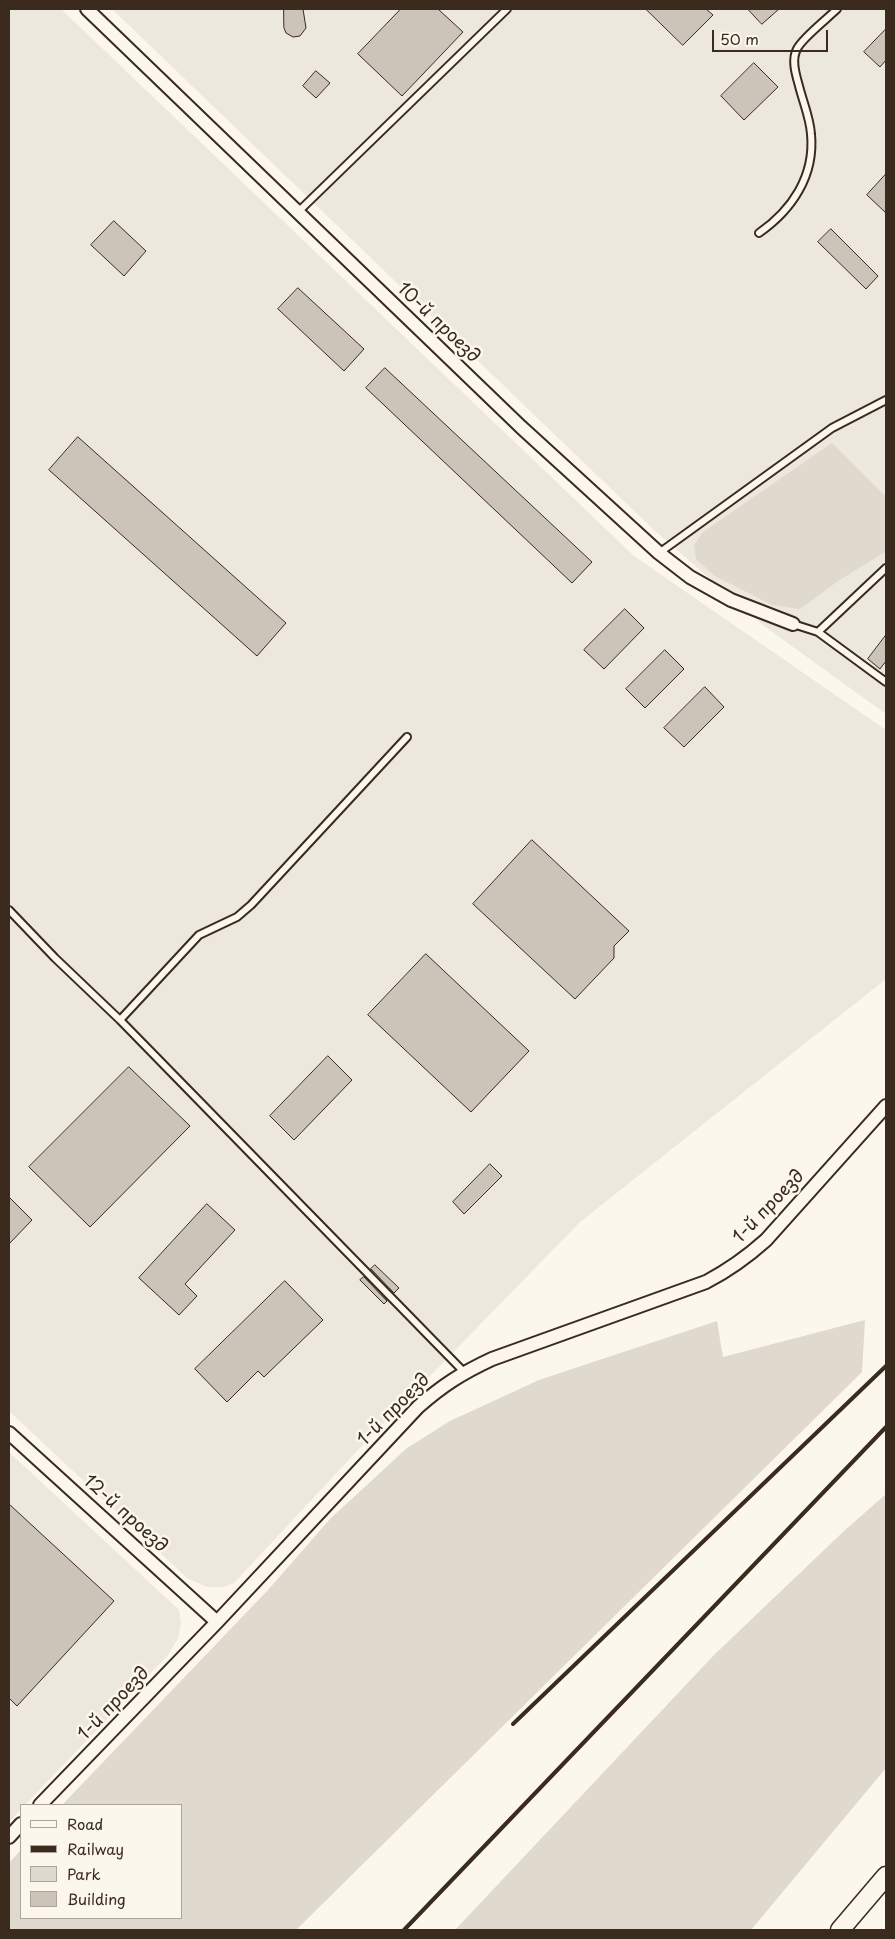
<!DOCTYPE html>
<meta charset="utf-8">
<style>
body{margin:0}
#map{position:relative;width:895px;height:1939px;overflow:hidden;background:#fbf7ec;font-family:"Playpen Sans",sans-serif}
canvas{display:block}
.frame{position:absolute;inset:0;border:10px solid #3b2a1e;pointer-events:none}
.legend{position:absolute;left:20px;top:1804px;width:162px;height:115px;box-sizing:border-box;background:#fbf7ec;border:1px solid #aea59a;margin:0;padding:6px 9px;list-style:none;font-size:15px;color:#3b2a1e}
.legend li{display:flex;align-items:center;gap:10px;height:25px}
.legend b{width:25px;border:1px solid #aea59a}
.scale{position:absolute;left:712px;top:30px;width:116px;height:22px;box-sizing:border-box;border:2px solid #3b2a1e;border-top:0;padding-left:6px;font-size:15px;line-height:18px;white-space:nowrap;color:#3b2a1e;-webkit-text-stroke:4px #fbf7ec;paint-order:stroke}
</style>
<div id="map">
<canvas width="895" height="1939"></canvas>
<div class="frame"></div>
<ul class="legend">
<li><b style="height:6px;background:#fbf7ec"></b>Road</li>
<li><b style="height:6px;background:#3b2a1e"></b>Railway</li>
<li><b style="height:14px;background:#dfd9ce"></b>Park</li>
<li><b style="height:14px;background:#ccc4b9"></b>Building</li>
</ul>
<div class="scale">50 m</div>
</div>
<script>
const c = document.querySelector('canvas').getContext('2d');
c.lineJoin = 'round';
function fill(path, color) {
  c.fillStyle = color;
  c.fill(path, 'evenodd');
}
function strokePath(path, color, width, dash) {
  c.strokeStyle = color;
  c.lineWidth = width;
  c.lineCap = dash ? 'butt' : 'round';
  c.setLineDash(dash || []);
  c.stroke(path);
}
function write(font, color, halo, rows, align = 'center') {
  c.font = font + ' "Playpen Sans",sans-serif';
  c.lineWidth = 5;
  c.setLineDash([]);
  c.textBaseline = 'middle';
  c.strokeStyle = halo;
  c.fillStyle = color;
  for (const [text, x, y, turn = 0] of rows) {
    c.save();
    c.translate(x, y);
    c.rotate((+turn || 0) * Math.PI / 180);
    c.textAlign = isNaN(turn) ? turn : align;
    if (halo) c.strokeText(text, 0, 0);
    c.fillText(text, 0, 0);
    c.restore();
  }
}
const built = new Path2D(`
 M9 9H61L634 556 886 730V979L580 1222 357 1451 234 1583 223 1587H207L187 1578 9 1411Z
 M112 9H886V714L764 626 654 530Z
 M9 1452 179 1610 181 1623 178 1638 168 1655 25 1805H21V1809L9 1822Z`);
const green = new Path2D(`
 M832 443 886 497V550L885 552 838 581 800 609 772 605 715 576 696 559 694 545 703 532Z
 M865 1320 862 1372 296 1930H9V1863L21 1850V1918H181V1805H62L268 1590 330 1519 407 1448 450 1421 539 1380 717 1321 723 1357Z
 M886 1494V1768L751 1930H455L714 1655 844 1531Z`);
const building = new Path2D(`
 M284 9H303L306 28 300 36 293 37 286 33 284 28Z
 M401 9H438L463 32 402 96 358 54Z
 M646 9H706L713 15 683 45Z
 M748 9H779L762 24Z
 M886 29V60L880 67 864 52Z
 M754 63 778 87 744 120 721 96Z
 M316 71 330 83 316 98 303 86Z
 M886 174V213L867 195Z
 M114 221 146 251 124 276 91 245Z
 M831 229 878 276 866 289 818 242Z
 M298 288 364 349 344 371 278 309Z
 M385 368 592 562 572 583 366 388Z
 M78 437 286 623 257 656 49 470Z
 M625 609 644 628 604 669 584 650Z
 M886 635V661L880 669 868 659Z
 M665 650 684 669 645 708 626 689Z
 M705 687 724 707 684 747 664 728Z
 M532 840 629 931 614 946V958L575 999 473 904Z
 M426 954 529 1051 471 1112 368 1015Z
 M328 1056 352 1080 294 1140 270 1116Z
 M129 1067 190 1126 90 1227 29 1167Z
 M490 1164 502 1176 464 1214 453 1202Z
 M9 1197 32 1220 9 1244Z
 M207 1204 235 1230 185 1284 197 1296 179 1315 139 1278Z
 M375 1265 399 1288 394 1293 371 1269Z
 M364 1277 387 1301 384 1304 360 1280Z
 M285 1281 323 1320 264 1377 258 1371 227 1402 195 1369Z
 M9 1504 114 1601 17 1706 9 1698Z`);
const service = new Path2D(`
 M298 212 507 9
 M759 233C792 210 815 176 811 134 810 118 803 102 799 86 796 75 791 60 797 49 801 39 828 18 837 9
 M659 553 832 428 886 400
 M793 624 818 632 886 568
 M818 632 886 682
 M407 737 251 905 237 917 199 935 120 1020 464 1372
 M9 910 55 958 120 1020`);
const minor = new Path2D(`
 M87 9 521 427 659 553 690 577 731 600 793 624
 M9 1433 217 1622
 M40 1805 217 1622 418 1407C443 1385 462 1373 492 1359L706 1282C729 1270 747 1257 766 1240L886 1106
 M9 1837 21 1824`);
const secondary = new Path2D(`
 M840 1930 886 1876`);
const rail = new Path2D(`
 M513 1724 886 1366
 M404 1930 886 1427`);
const streetNames = [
 ["10-й проезд",438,323,44],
 ["1-й проезд",769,1207,-46],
 ["1-й проезд",394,1410,-45],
 ["12-й проезд",125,1514,42],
 ["1-й проезд",114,1704,-46]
];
fill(built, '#ede8dd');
fill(green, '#dfd9ce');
fill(building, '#ccc4b9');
strokePath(building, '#3b2a1e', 1);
strokePath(service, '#3b2a1e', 10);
strokePath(minor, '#3b2a1e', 16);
strokePath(secondary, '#3b2a1e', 21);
strokePath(service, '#fbf7ec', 6);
strokePath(minor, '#fbf7ec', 12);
strokePath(secondary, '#fbf7ec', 18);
strokePath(rail, '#3b2a1e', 4);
write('18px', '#3b2a1e', '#fbf7ec', streetNames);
</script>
